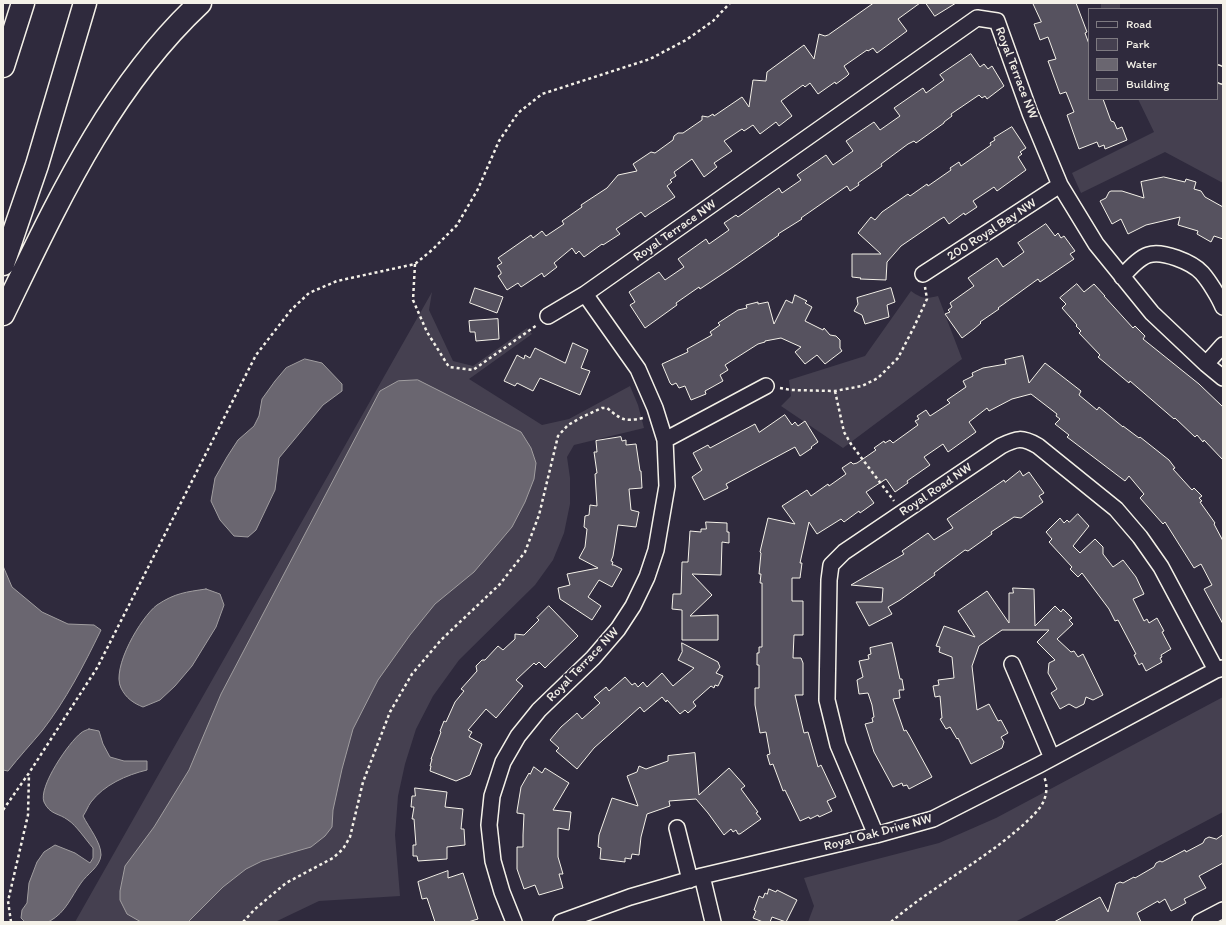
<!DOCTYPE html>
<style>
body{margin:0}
#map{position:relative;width:1226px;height:925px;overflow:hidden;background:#2f2a3d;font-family:Itim,sans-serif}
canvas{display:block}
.frame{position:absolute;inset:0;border:4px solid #f4f1e8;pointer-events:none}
.legend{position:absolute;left:1088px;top:8px;width:130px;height:92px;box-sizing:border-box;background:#2f2a3d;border:1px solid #7e7a81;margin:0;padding:5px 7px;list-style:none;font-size:12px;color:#f4f1e8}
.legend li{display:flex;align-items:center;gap:8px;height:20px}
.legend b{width:20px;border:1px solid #7e7a81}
</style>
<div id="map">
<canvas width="1226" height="925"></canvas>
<div class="frame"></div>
<ul class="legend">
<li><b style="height:5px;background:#2f2a3d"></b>Road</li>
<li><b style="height:11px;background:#454050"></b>Park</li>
<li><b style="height:11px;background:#6a6670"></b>Water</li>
<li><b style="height:11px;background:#56525f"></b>Building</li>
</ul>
</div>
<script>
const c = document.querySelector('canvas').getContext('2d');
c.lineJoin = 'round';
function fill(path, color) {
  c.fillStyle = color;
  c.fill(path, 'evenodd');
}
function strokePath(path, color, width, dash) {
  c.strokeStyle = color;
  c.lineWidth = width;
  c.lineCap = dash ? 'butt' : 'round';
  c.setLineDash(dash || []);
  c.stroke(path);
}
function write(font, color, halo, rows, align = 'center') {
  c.font = font + ' Itim,sans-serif';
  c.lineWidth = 4;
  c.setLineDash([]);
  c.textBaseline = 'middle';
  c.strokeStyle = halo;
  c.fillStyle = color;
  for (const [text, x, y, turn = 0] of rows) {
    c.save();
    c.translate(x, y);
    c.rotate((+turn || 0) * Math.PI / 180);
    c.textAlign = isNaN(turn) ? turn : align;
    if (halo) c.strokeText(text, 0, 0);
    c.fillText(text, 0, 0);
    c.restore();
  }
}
const green = new Path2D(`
 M1101 3H1120V9H1101Z
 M1217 82 1223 84V183L1165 152 1081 193 1072 173 1154 132 1138 99H1217Z
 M911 291C922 299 926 299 938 296L962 359 843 448 781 406 791 396 789 380 865 356Z
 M432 292 429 310 453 361 473 366 527 328 532 334 469 379 542 425 569 419 630 386 638 405 644 428 574 445 567 457 570 478V504L564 533 553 560 535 585 459 660 433 696 416 729 405 764 398 796 395 835 400 896 319 901 275 922H75Z
 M1223 697V812L1015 922H808L814 906 804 878 939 843 996 818Z`);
const water = new Path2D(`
 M305 359 322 363 342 384V391L323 405 279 458 275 490 256 530 248 537 234 536 220 520 211 501 215 478 227 457 238 440 254 426 259 416 262 399 275 381 286 368Z
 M418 380 521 432 531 448 536 463 534 479 525 502 512 527 474 572 435 604 410 635 378 680 353 729 342 769 333 810 332 827 325 836 311 847 262 861 246 869 223 887 188 922H141L127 914 120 900V891L125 866 154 827 189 770 221 694 380 391 398 381Z
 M3 566 12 587 42 612 68 624 94 625 101 630C84 665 66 700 42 731 31 744 19 757 8 771L3 770Z
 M206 589 220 594 224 605 216 627 192 666 175 686 160 700 143 707C133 703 126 698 121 688 111 668 141 617 157 605 175 593 186 592 206 589Z
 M89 729 99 731 103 744 110 757 124 761H147V770C126 775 104 785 91 802 88 806 86 812 83 816 89 828 101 842 101 855 100 867 87 874 81 883 71 897 66 912 50 921 44 924 32 922 25 922L21 918 22 910 27 903 29 883 37 862 44 852 55 845 75 853 90 863 93 858V848C86 840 76 825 68 820 59 813 50 815 44 802 38 787 69 742 81 733 83 731 87 730 89 729Z`);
const building = new Path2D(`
 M874 3H920L898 19 907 31 877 53 873 48 868 51 867 50 844 66 849 74 847 76 836 84 835 82 818 94 810 83 805 87 803 85 781 101 792 116 779 126 776 122 760 134 753 125 744 131 742 129 724 141 732 151 714 163 717 167 704 177 692 159 674 172 676 176 670 180 672 182 667 186 675 197 649 214 645 217 641 212 616 229 620 234 603 245 602 244 584 257 579 251 576 254 572 248 554 263 557 267 544 277 542 273 521 287 518 283 507 290 498 276 501 274V272L497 266 502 263 498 258 531 235 533 238 542 231 546 236 564 224 562 221 582 207 581 205 607 188 618 175 637 171 633 164 651 152 655 153 673 140 674 136 678 133H683L702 120V116L708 117 713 114 714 116 742 97 749 107 753 80 766 81 767 72 804 45 814 59 819 34 825 36 828 35Z
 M926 3H956L935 16Z
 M1033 3H1076L1087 32 1085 33 1089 44V99H1103L1111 121 1114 122 1117 129 1122 127 1127 140 1105 149 1104 145 1099 147 1097 142 1079 149 1067 115 1074 112 1066 92 1060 94 1048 61 1056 59 1048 37 1040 40 1034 24 1041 22Z
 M971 54 980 67 984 64 988 69 992 66 1004 86 987 99 985 96 982 98 979 95 951 114 952 116 944 122V123L916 143 914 141 908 144 881 164 882 166 858 183 859 185 850 191 847 186 801 218 802 219 778 234 779 235 733 267 700 289 699 287 676 303 677 305 645 328 630 305 635 302 629 292 659 272 665 280 684 267 678 259 706 239 709 244 729 230 724 223 736 215 738 217 779 188 782 193 801 180 797 175 826 155 833 165 853 151 846 141 874 122 880 130 900 116 894 108 923 88 926 93 944 80 940 75Z
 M1012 127 1026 148 1020 152 1022 154 1018 157 1026 170 997 191 994 187 973 201 977 207 965 215 964 213 949 224 944 217 939 220 901 246 887 262 886 280 860 279 861 278 852 277V254H881L858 233 871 217 875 220 882 212 908 194 910 196 927 184 928 186 951 170 950 168 959 162 961 166 991 145 990 143 995 140 994 138Z
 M1164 177 1185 182 1186 179 1196 182 1194 189 1201 191 1205 197 1223 207V239L1214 236 1211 242 1197 234 1198 231 1178 225 1180 217 1146 225 1128 234 1121 219 1112 224 1100 201 1106 198 1109 192 1111 191H1122L1144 198 1141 182Z
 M1046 224 1055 236 1058 233 1061 238 1064 236 1075 251 1070 254 1074 259 1040 282 1038 279 998 308 999 309 980 322 981 323 974 329 962 338 945 314 950 312 948 310 952 307 950 303 974 286 968 278 981 269 997 258 1003 267 1024 252 1018 243Z
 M1077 284 1084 292 1094 284 1105 296H1104L1133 328 1135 326 1145 336 1143 339 1199 384 1223 407V460L1204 440 1203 442 1197 435 1195 437 1175 418 1174 419 1130 381 1129 383 1098 357 1100 355 1079 333 1081 331 1076 326 1077 325 1062 308 1066 304 1060 298Z
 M475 288 503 297 497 313 470 303Z
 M891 288 895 302 887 305 889 317 865 324 862 315 854 311 858 304 857 298Z
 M795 295 807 301 805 303 812 307 805 321 823 330 824 328 830 335 836 336 840 340V348L842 351 825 364 817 355 805 364 795 352 801 347 781 338 765 341V342L758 344 725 365 728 370 720 375 723 381 705 391 706 394 691 400 685 386 679 388 676 383 672 385 670 383 662 364 688 352 687 349 712 335 710 332 720 325 718 323 738 310 747 308 746 305 758 302V304L768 302 774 324 786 300 792 303Z
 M498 319 499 339 476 341 475 332H470L469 321Z
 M573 343 588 350 581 368 590 371 580 395 540 378 533 391 517 383 515 386 504 381 517 355 524 359 525 355 530 358 535 348 565 363Z
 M1023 356 1029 383 1045 363 1081 391 1079 395 1097 410 1099 407 1123 427V426L1139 438 1140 437 1169 460 1175 468 1173 469 1192 490 1194 488 1202 496 1199 498 1202 501 1200 502 1215 523 1214 524 1223 541V624L1204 589 1212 585 1201 564 1194 568 1165 522 1163 524 1140 498 1144 494 1129 476 1125 481 1067 437 1069 435 1055 424 1060 419 1056 416 1057 414 1031 394 1012 399 989 411 987 408 969 422 976 432 948 452 943 444 924 457 930 465 907 481 908 483 895 492 886 479 866 492 874 503 860 513 859 511 844 522 841 519 817 534 809 522 800 563H802L800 578H792V601H803V635H794L793 658H801L803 663V695H795L804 733 808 732 818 767 821 765 836 797 827 801 832 811 819 817 818 815 810 819 809 817 800 821 785 790 783 791 773 764 770 765 767 755 770 754 766 732 760 733 755 705V688H759V665H757V653H759V647H762V583H760L761 574H759L761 553 760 552 768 518 795 524 782 506 807 490 811 496 828 484 829 486 846 474 842 468 851 462 853 464 857 463 876 450 874 448 884 441 885 443 890 440 893 443 918 425 915 421 919 419 917 416 926 410 930 416 950 403 947 400 966 387 963 381 973 376 972 373 983 368 1006 364 1005 360Z
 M785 415 792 425 795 422 798 426 805 421 818 442 811 447 812 448 800 456 795 447 726 484 728 488 704 500 692 477 702 470 693 453 708 445 710 448 755 424 759 432Z
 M621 437 622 441 626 440V445L636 444 640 471H641L642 488 629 489 631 510 639 512 636 527 618 525 613 556 611 561 613 562 612 565H614L622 569 612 587 599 580 588 597 601 606 592 620 560 599 558 588 570 585 567 574 598 568 579 558 585 547 587 529 584 527 585 516 589 515 590 505 597 506 595 474 597 473 594 452H597L596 441Z
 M1020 471 1023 476 1029 472 1044 493 1039 496 1043 502 1021 518 1014 517 991 532 992 534 968 551 965 550 934 573 935 575 900 600 888 607 892 614 869 626 856 602H882L883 588 851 585 904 554 902 551 928 533 934 540 953 528 947 519 1004 480 1005 482Z
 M1078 514 1089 526 1073 546 1080 553 1095 539 1103 547V554L1113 567 1123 560 1136 577 1144 594 1133 599 1144 621 1147 619 1149 623 1157 618 1164 631 1162 632 1171 649 1161 655 1162 657 1160 658 1162 662 1146 671 1142 663 1139 665 1134 655 1136 654 1118 620 1115 621 1109 609 1082 573 1078 577 1070 569 1072 567 1049 542 1052 539 1046 532 1060 518 1064 523 1067 520 1069 522Z
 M706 522 727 523V532H729V543L722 542 721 575 692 574 712 595 690 616 718 615V640H682V610L672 609 673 594H681L682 562H688L690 531 701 532V529H706Z
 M1013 588 1034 589 1035 626 1055 606 1061 612 1063 609 1072 618 1069 620 1073 624 1057 639 1071 652 1074 651 1078 657 1083 654 1103 695 1093 700 1086 697 1084 704 1076 708 1069 704 1060 709 1051 693 1057 689 1048 673 1049 663 1055 660 1037 642 1049 630H1002L979 646 972 666 977 710 989 704 998 721 1001 720 1008 733 1001 737 1004 742 1002 748 971 764 958 738 957 739 950 727 946 729 940 719 942 718 940 696 935 697 933 686 939 685 938 680 954 678 952 657 939 652 940 647 936 646 944 626 975 637 958 611 987 591 1009 623V593H1013Z
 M549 606 578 636 545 668 539 662 536 665 534 663 516 680 523 686 496 718 486 709 468 730 472 732 469 737 482 744 470 775 456 781 430 771 431 766H430L432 759H431L441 732 440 731 444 721 446 722 455 702 464 691 461 689 477 671 476 666 482 660H485L498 646 503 650 515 639V634L524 635 539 620 537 618Z
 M682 643 718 662 720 667 716 673 723 676 718 686 715 685 714 688 711 686 693 702 696 706 688 713 685 710 680 714 667 700 666 702 662 697 644 712 640 707 594 748 577 769 556 751 559 748 550 740 561 727 577 713 582 719 600 703 594 697 606 687 609 691 625 677 632 685 635 683 638 687 643 682 647 687 662 673 673 686 694 668 678 660 682 652Z
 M892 643 900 679H902L904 690H899L900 698 893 699 904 731 906 730 909 735 932 777 909 789 907 785 903 786 902 783 893 787 874 752 865 724 873 722 872 718 874 717 872 705 868 693 859 694 857 680 863 677 859 661 869 659 868 655 871 654 870 648Z
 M695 753 699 795 729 768 745 786 741 789 758 812 756 813 761 819 740 834H738L736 830 733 832 731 829 724 835 708 813 696 799 669 801 670 806 647 814 641 837 639 855 632 854 631 859 625 858V862L600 859 601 848 598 847 599 835 612 798 638 806 627 776 637 772 639 766 646 769 668 761V756Z
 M534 767 542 773 545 768 569 783 553 810 571 812 569 830 558 828V857L563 874H559L563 888 539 895 535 885 524 889 517 869V847H523V835L524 814 517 813V811L521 787 529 773 530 774Z
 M415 788 447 792 445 807 463 809 461 829H464L465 845 447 847V859L418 861 417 856H413V845H416L414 819H412L414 807H411L412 796H415Z
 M1223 835V863L1199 876 1206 888 1184 899 1186 903 1171 911 1165 899 1159 903 1158 901 1137 913 1141 922H1054L1100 897 1108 912 1116 884 1120 882 1123 883 1134 877 1135 878 1154 867 1156 863 1160 861 1162 862 1185 850 1186 852 1203 843 1205 839 1209 837 1216 839Z
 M448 871V878L463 873 478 919 468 922H435L427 898 422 899 418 882Z
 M769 889 776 892 777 890 797 900 786 922 772 917 770 922H763L753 918 756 911 754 910 759 896 763 898 765 893 767 894Z`);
const path = new Path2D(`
 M415 264 413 300 427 332 449 367 473 370 537 325
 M780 388 791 390 835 391 862 386 878 378 898 358 914 327 927 299 925 287
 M835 391 844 432 851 444 894 501
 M3 810 29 773 97 668 256 355 291 310 309 293 337 281 415 264 432 250 457 225 478 189 499 141 518 113 542 94 650 59 686 40 713 21 730 3
 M11 922 8 901 28 815 29 774
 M243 922 255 909 286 883 333 858 343 849 350 837 363 782 390 712 412 674 441 640 500 584 525 552 539 515 558 436 568 425 584 416 602 408H607C622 420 624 422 643 418
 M891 922C928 890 972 867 1010 836 1021 827 1033 817 1041 806 1047 797 1048 785 1044 777`);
const minor = new Path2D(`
 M1217 73 1223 76
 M923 274 1060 185
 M1122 277C1128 270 1139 258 1148 255 1162 250 1192 262 1202 273 1209 281 1219 297 1223 307
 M548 316 585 294
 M1206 364 1223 345
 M665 440 766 386
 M1012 664 1052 758
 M677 828 690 880
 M876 835 838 745 827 700 829 580 831 565 844 552 1001 446C1017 438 1022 437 1038 446L1116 509 1140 537 1161 567 1216 670
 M702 876 713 922
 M514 922 502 892 493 861 489 825 492 796 503 762 518 736 539 710 593 658 618 629 633 606 647 577 656 550 667 486 665 440 655 408 638 369 585 294 977 18 997 21 1030 113 1060 185 1096 244 1152 313 1206 364 1223 378
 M561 922 630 897 702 876 876 835 933 819 1039 765 1216 670 1223 668
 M1200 922 1223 910`);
const highway = new Path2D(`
 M3 66 23 3
 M3 264 37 165 85 3
 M3 314C57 203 109 88 200 3`);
const streetNames = [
 ["Royal Terrace NW",1016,73,69],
 ["200 Royal Bay NW",992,230,-33],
 ["Royal Terrace NW",675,231,-35],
 ["Royal Road NW",936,490,-34],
 ["Royal Terrace NW",583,665,-46],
 ["Royal Oak Drive NW",878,833,-15]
];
fill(green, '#454050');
fill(water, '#6a6670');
strokePath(water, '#a19ea0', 1);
fill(building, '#56525f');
strokePath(building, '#f4f1e8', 1);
strokePath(minor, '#f4f1e8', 18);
strokePath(highway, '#f4f1e8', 25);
strokePath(path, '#f4f1e8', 2.5, [3, 3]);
strokePath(minor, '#2f2a3d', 15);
strokePath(highway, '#2f2a3d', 22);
write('13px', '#f4f1e8', '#2f2a3d', streetNames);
</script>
